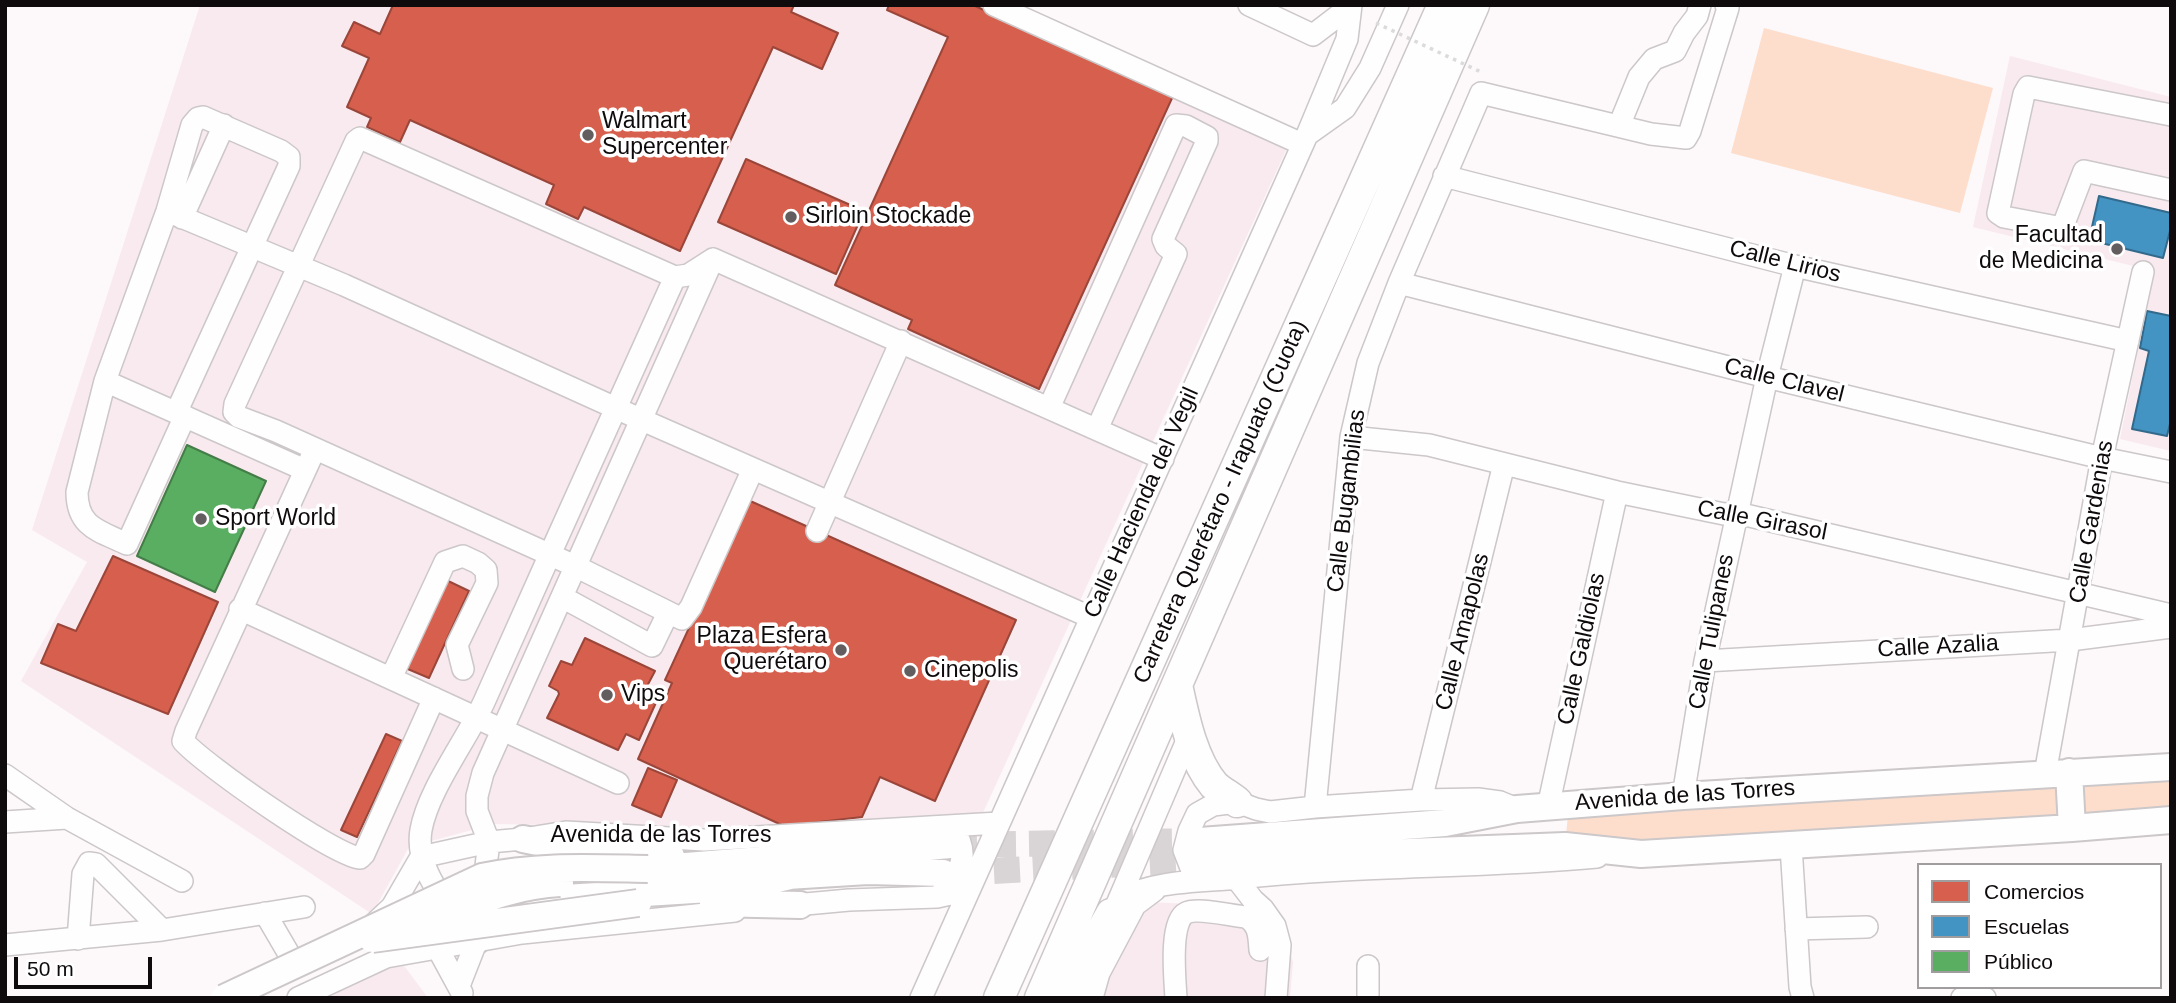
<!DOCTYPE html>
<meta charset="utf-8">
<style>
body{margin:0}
#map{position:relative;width:2176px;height:1003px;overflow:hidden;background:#fdf8fa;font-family:Arial,sans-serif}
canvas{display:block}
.frame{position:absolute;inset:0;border:7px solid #0f0b0c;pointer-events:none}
.legend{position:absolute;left:1917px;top:863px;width:245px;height:126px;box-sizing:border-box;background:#fff;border:2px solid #9f9d9e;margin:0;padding:9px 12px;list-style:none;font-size:21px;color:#0f0b0c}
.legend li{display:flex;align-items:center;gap:14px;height:35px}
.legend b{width:35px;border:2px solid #9f9d9e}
.scale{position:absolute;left:14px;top:957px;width:138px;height:32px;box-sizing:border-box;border:4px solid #0f0b0c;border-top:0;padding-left:9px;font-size:21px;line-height:24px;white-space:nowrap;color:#0f0b0c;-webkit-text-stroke:5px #fff;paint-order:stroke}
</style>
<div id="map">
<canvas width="2176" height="1003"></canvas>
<div class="frame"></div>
<ul class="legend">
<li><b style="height:19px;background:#d6604d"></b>Comercios</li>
<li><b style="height:19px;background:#4393c3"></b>Escuelas</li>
<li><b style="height:19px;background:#5aae61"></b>Público</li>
</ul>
<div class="scale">50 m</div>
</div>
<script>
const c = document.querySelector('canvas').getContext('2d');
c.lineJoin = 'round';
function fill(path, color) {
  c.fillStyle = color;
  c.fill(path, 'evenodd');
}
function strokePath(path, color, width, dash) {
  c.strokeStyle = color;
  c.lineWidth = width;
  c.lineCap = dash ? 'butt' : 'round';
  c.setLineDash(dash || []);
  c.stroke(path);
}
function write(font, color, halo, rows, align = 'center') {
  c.font = font + ' Arial,sans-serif';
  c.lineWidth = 7;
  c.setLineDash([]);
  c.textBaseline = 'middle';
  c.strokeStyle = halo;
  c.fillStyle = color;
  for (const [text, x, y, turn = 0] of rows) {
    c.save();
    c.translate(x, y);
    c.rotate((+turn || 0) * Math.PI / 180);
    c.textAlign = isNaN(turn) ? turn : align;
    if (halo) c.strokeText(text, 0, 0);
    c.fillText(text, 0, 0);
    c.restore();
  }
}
const built = new Path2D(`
 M200 5H1004L1293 135 981 817 776 829 494 824 409 847 372 914 21 681 87 562 32 530Z
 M2010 56 2171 97V451L2120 439 2154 271 1973 227Z
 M1128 901 1233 906 1283 931 1293 962 1290 998H1081Z
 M388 958 405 967 428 998H303Z`);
const green = new Path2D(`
 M1764 28 1993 88 1960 213 1731 153Z
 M2171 767V820L1565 846 1569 804Z`);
const shops = new Path2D(`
 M393 5H794L791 12 838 33 822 69 773 47 680 251 584 207 578 219 546 204 554 185 410 120 400 142 367 127 371 118 347 107 369 58 342 46 354 22 380 34Z
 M889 5H973L1173 96 1039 389 908 329 912 320 835 285 948 37 887 10Z
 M746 159 864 211 836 274 718 222Z
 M748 500 1016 620 935 801 880 777 862 817 784 826 638 759 672 683 665 680Z
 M113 556 218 602 168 714 41 663 58 624 76 631Z
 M444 579 469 591 429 678 403 667Z
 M585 638 655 671 645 690 659 696 639 740 626 734 618 750 547 718 559 694 558 691 549 686 561 661 572 665Z
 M386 734 402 741 357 837 341 830Z
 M648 768 677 780 661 817 632 805Z`);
const schools = new Path2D(`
 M2099 196 2171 213V227L2163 258 2089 240Z
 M2147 311 2171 316V420L2167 436 2132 429 2149 351 2140 348Z`);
const public = new Path2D(`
 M187 445 266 481 215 592 137 556Z`);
const majorTunnel = new Path2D(`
 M951 845 1200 841
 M955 873 1203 860`);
const minor = new Path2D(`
 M994 5 1302 144
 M1249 5 1313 35 1351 6
 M2171 115 2028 87 2024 94 1998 213 2004 217 2057 227 2063 226 2084 171 2171 190
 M1619 126 1639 77 1654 59 1675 51 1684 33 1697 16 1700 5
 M1307 135 1345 108 1370 68 1398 5
 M1444 176 1795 266 2128 341
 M167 211 344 285 640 419 1090 617
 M182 218 224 125
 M675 277 360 138 356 141 235 404 234 412 239 417 276 431 575 566 682 619 691 607 753 469
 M1399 283 1767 377 2102 458 2171 472
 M105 381 305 470
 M1049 408 1176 125 1186 126 1207 137V141L1163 239 1166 246 1176 254 1097 429
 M176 413 289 166V157L281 151 203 117 198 118 192 125 167 211 105 381 77 492C77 528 100 531 127 544L185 416
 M1351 437 1429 445 1617 492 1724 514 1737 513 2171 615
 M315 449 186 731 183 741C203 764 333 855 360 858L364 854 434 698
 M817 531 901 341
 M562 597 652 646 668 613
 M240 609 618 783
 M1705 661 2070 640 2171 627
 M391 678 445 562 463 556 478 563 486 570 487 583 457 645 463 669
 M2045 774 2102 458 2143 272
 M5 775 67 818 182 881
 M1683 796 1705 661 1767 377 1795 266
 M1421 800 1504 464
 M1315 807 1351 437 1368 363 1399 283 1481 93 1651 134 1686 138 1690 131 1728 8 1726 5
 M1548 807 1617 492
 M5 822 67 818
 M1791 846 1800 987 1803 998
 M1236 878 1253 900 1263 909 1275 926 1280 945 1276 998
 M1196 881 1184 850 1189 831 1197 814 1213 805 1237 802 1256 809 1270 812 1315 807 1421 800 1478 799 1500 802 1517 809
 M483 890 489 842 477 811V796L483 773 713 259
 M939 896C960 872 972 856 952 827
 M1119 899C1157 880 1198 882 1239 878 1358 865 1478 868 1597 857
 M1117 904 1189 736
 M784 906 849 900 937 897 969 890
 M448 908C433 885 416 859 421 830 428 790 466 741 484 702 547 560 611 419 675 277L688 275 713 259 1163 459
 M265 913 293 961
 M374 924 392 907 421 857 489 842 523 839 566 832 704 840 999 823
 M1796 929 1867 927
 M78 939 83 874 89 863 96 864 162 930
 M426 940 437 947 462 993
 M5 945 162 930 304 907
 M459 986 477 940 478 925
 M298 998 386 957 522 933 735 911
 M921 998 1307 135 1347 39 1351 5
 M1092 998 1099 973 1135 905 1155 890
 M1176 998C1175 980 1169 921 1186 913 1197 907 1232 916 1246 917 1259 924 1259 936 1260 950
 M1368 998V966
 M1962 998H1985`);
const major = new Path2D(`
 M2069 772 2072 828
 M523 839 576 850 671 856
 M1200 841 1445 823 1517 809 1683 796 2171 767
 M1203 860 1565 846 1641 854 2072 828 2171 820
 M648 869 951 845
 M787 876 868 871 943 873
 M713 903 800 905
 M477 940C496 912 498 909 532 900L742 887 790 876`);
const highway = new Path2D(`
 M1177 685C1184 717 1192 759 1214 785 1220 791 1230 796 1237 802
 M999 998 1443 5
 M1040 998 1474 5
 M1064 998 1111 914`);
const pathBridge = new Path2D(`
 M1376 23 1481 72`);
const majorBridge = new Path2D(`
 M423 921C468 906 512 885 560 883
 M372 939 638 903
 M224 998 482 877C537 865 592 868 648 869`);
const markers = [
 [588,135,7,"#625e5f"],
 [791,217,7,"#625e5f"],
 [2117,249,7,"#625e5f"],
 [201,519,7,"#625e5f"],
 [841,650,7,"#625e5f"],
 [910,671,7,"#625e5f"],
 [607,695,7,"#625e5f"]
];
const poiNames = [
 ["Walmart",602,122],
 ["Supercenter",602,148],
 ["Sirloin Stockade",805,217],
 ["Facultad",2103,236,"right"],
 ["de Medicina",2103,262,"right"],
 ["Sport World",215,519],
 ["Plaza Esfera",827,637,"right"],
 ["Querétaro",827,663,"right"],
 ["Cinepolis",924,671],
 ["Vips",621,695]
];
const streetNames = [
 ["Calle Lirios",1785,262,14],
 ["Calle Clavel",1784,381,14],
 ["Calle Bugambilias",1347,501,-83],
 ["Carretera Querétaro - Irapuato (Cuota)",1221,502,-66],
 ["Calle Hacienda del Vegil",1142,503,-66],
 ["Calle Girasol",1762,521,11],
 ["Calle Gardenias",2092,522,-80],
 ["Calle Amapolas",1463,632,-76],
 ["Calle Tulipanes",1712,632,-79],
 ["Calle Azalia",1938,647,-3],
 ["Calle Galdiolas",1582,649,-78],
 ["Avenida de las Torres",1685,796,-4],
 ["Avenida de las Torres",661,836]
];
fill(built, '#f9eaef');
fill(green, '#fddecc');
fill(shops, '#d6604d');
strokePath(shops, '#9a463a', 2);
fill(schools, '#4393c3');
strokePath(schools, '#336a8c', 2);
fill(public, '#5aae61');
strokePath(public, '#447d48', 2);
strokePath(majorTunnel, '#d9d4d6', 26, [26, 13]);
strokePath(minor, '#ccc7c9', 24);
strokePath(major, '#ccc7c9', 30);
strokePath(highway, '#ccc7c9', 33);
strokePath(minor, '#fffefe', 21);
strokePath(major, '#fffefe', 26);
strokePath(highway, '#fffefe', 30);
strokePath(majorBridge, '#ccc7c9', 30, []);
strokePath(pathBridge, '#dcdbdb', 3.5, [3.5, 5]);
strokePath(majorBridge, '#fffefe', 26);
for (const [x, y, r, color] of markers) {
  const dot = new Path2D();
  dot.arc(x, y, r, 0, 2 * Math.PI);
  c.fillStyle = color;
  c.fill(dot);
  strokePath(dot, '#fff', 2.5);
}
write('23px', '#0f0b0c', '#fff', poiNames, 'left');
write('23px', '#0f0b0c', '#fff', streetNames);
</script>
